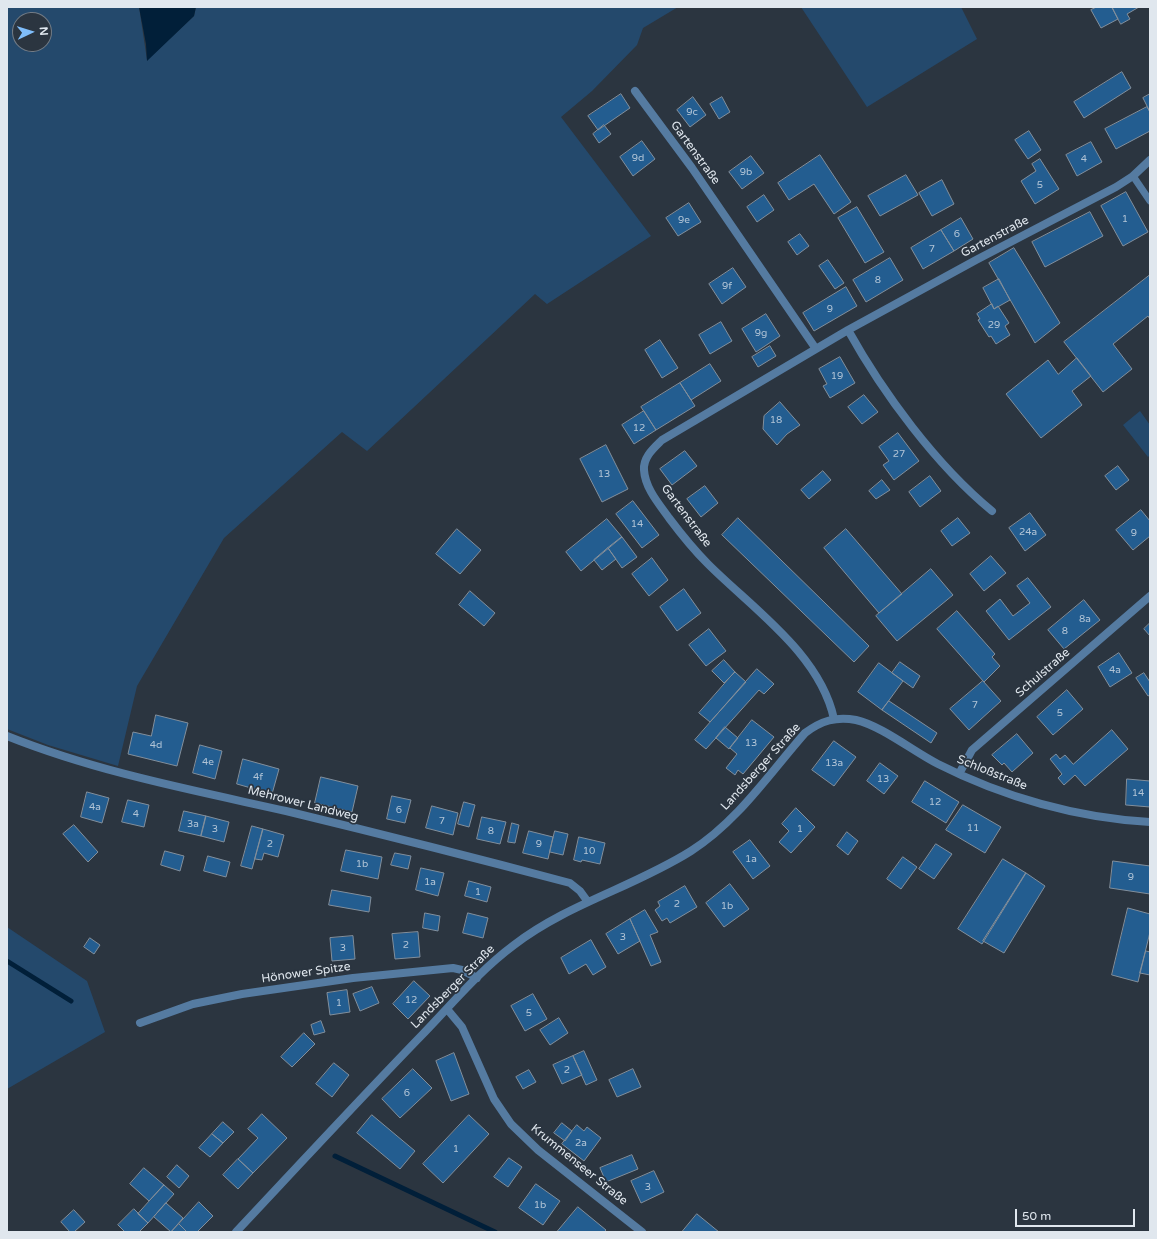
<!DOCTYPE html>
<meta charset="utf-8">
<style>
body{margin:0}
#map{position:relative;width:1157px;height:1239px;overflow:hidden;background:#2b3540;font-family:"Varela Round",sans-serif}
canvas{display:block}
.frame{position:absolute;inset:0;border:8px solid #e0e7ee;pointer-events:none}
.north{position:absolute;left:12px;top:12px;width:40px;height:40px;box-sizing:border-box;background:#2b3540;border:1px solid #737c86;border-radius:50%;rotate:86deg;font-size:11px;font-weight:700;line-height:16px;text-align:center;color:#e0e7ee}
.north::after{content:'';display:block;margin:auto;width:14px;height:18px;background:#7fbdfa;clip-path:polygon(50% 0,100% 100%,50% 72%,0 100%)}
.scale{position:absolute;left:1015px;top:1209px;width:120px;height:18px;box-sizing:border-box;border:2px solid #e0e7ee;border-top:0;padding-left:5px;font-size:12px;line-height:14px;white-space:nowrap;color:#e0e7ee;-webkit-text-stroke:3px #2b3540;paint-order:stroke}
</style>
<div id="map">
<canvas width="1157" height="1239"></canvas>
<div class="frame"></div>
<div class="north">N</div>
<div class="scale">50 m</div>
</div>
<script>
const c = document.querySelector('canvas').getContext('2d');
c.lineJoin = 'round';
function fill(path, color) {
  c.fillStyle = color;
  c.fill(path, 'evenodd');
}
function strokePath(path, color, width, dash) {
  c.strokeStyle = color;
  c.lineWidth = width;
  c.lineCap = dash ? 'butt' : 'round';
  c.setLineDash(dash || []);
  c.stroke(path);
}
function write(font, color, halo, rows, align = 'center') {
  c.font = font + ' "Varela Round",sans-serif';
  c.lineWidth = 3.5;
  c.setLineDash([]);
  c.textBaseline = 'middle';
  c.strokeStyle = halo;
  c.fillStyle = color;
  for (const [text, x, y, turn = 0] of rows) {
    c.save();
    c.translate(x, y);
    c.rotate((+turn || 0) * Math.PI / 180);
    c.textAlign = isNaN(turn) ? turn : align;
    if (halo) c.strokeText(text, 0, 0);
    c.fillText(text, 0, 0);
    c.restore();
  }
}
const green = new Path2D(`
 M7 7H139L147 60 194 16 196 7H678L643 28 637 45 592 91 561 117 651 236 547 304 535 294 367 451 342 432 224 538 137 686 118 766 48 745 7 729ZM20 20H44V44H20Z
 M801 7H961L977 39 867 107Z
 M1140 411 1150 425V455L1148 457 1123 425Z
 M7 927 87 981 105 1032 7 1089Z`);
const water = new Path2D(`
 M139 7H196L194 16 147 61 146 44Z`);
const stream = new Path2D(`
 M7 961 71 1001
 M335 1156 495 1232`);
const building = new Path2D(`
 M1097 7H1112L1118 19 1101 28 1091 10Z
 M1112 7H1139L1127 14 1130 19 1121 24Z
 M1122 72 1131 88 1084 118 1074 102Z
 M621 94 630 108 598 130 588 116Z
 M1150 94V112L1143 98Z
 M693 97 706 115 690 127 677 110Z
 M722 97 730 112 719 119 710 104Z
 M1147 107 1150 112V131L1116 149 1105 129Z
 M604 125 611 134 599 143 593 134Z
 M1029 131 1041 150 1028 159 1015 140Z
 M642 141 655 159 633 176 620 157Z
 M1091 142 1102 162 1077 176 1066 155Z
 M820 155 851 202 834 214 814 184 789 200 778 183Z
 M751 156 764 173 742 189 729 172Z
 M1040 159 1059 189 1035 204 1021 181 1036 171 1032 164Z
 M906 175 918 195 880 216 868 196Z
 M942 180 954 204 932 216 919 193Z
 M1126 192 1148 232 1123 246 1101 206Z
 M764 195 774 210 757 222 747 207Z
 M689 203 701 222 678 236 666 218Z
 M857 207 884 252 865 263 838 218Z
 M1090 212 1103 236 1045 267 1032 242Z
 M961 218 973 239 954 251 941 230Z
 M941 230 954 251 923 269 911 248Z
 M800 234 809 246 797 255 788 242Z
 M1014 248 1060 323 1035 343 989 263Z
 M890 258 903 280 866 302 853 280Z
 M828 260 844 283 835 289 819 266Z
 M733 268 746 287 722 304 709 284Z
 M1150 275V319L1148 316 1113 344 1132 369 1103 392 1064 342Z
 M999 279 1010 300 994 309 983 288Z
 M846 287 857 306 814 331 803 313Z
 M992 304 994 309 998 306 1009 323 1005 326 1010 335 996 344 991 336 989 337 978 320 980 319 977 314Z
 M766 314 780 336 756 352 742 329Z
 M721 322 732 341 710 354 699 335Z
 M660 340 678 368 662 378 645 350Z
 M770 346 776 356 758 367 752 357Z
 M840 357 855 383 830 398 823 386 827 384 819 369Z
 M1077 358 1091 376 1072 391 1082 405 1041 438 1006 394 1048 360 1058 374Z
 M710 364 721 381 691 400 680 383Z
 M680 383 695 406 656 430 641 407Z
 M864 395 878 412 862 424 848 407Z
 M780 402 800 425 787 434 777 445 763 429 764 416Z
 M644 411 656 430 634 444 622 425Z
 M898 433 919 461 894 480 883 465 889 461 879 447Z
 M606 445 628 489 602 502 580 459Z
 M685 451 697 466 672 485 660 469Z
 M1118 466 1129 480 1116 490 1105 476Z
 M823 471 831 480 809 499 801 490Z
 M930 476 941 491 920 507 909 492Z
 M882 480 890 490 876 499 869 491Z
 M705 486 718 503 701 517 687 499Z
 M633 501 659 535 642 548 616 514Z
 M1141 510 1150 521V536L1133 550 1116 530Z
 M1030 513 1046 535 1025 551 1009 528Z
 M738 518 869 646 854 662 722 535Z
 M958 518 970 533 952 546 941 531Z
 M607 519 622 537 581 571 566 552Z
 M457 529 481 550 460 574 436 554Z
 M846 529 902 594 879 613 824 548Z
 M622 537 637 557 622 568 608 548Z
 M608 548 616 559 602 570 594 560Z
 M991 556 1006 573 984 591 970 574Z
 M652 558 668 580 649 596 632 574Z
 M931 569 953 595 897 641 876 616Z
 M1028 578 1051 607 1009 640 986 611 1000 599 1013 616 1030 603 1017 586Z
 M684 589 701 613 677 631 660 607Z
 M470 591 495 613 484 626 459 605Z
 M1084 600 1100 620 1064 649 1048 630Z
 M957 611 995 654 992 657 1000 666 984 682 937 629Z
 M1150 623V636L1144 629Z
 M709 629 726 651 706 666 689 645Z
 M1119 653 1132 673 1110 687 1098 667Z
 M724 660 735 672 724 683 712 671Z
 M900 662 920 676 913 688 892 673Z
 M879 663 903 681 882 710 858 692Z
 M757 669 774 684 764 694 759 690 706 749 695 740Z
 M735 672 746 682 710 722 699 713Z
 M1144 673 1150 682V695L1148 696 1136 678Z
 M983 681 1001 701 969 730 950 709Z
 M1067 690 1083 709 1053 735 1037 717Z
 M889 701 937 733 931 743 882 710Z
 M156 715 188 723 177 766 128 754 133 732 151 736Z
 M752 720 774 737 743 774 738 770 735 775 726 768 737 754 730 748Z
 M725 727 738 738 729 749 716 738Z
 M1112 730 1128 749 1085 786 1075 775 1064 785 1058 778 1062 774 1050 759 1056 754 1060 759 1065 755 1073 764Z
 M1017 734 1033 753 1012 772 1004 763 1002 765 992 755Z
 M834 741 856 757 834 786 812 770Z
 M200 745 222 751 215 779 193 773Z
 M243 759 279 769 272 794 237 784Z
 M880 763 898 776 884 794 867 781Z
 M321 777 358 786 352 812 315 803Z
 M1127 779 1150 781V807L1126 805Z
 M925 781 959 802 946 823 912 802Z
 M87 792 109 798 102 823 81 817Z
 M392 796 411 800 405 823 387 819Z
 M128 800 149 805 144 827 122 822Z
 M464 802 475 805 469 827 458 824Z
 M963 805 1001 827 985 853 946 830Z
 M432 806 458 813 453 835 426 828Z
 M796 808 815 827 791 853 779 842 789 831 782 824Z
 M184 811 206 816 201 836 179 831Z
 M206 816 229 822 224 842 201 836Z
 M482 817 506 822 500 844 477 839Z
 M512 823 519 825 515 843 508 842Z
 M74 825 98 852 88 862 63 834Z
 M252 826 263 829 252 869 241 866Z
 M263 829 284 835 278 857 264 853 262 860 255 859Z
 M529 831 553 837 548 859 523 853Z
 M555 831 568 834 563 855 550 852Z
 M847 832 858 841 848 855 837 846Z
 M579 837 605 843 600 864 582 860 581 862 574 860Z
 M750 840 770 866 753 879 733 852Z
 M936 844 952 854 934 879 919 869Z
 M346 850 382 857 378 879 341 871Z
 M165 851 184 856 180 871 161 865Z
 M395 853 411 856 408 869 391 865Z
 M208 856 230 862 226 877 204 871Z
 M903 857 917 867 901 889 887 879Z
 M1003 859 1026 873 982 944 958 929Z
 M1113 861 1150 866V894L1110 888Z
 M421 868 444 873 438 896 416 890Z
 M1026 873 1045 886 1004 953 983 941Z
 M469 881 491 887 487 902 465 896Z
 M730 884 749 909 724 927 706 903Z
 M685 886 697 907 670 923 667 918 662 921 655 910 660 906 658 902Z
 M332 890 371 897 369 912 329 905Z
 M1128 908 1150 914V932L1138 982 1112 975Z
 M645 910 658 932 650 935 661 962 651 966 630 919Z
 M425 913 440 916 438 931 423 928Z
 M468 913 488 918 483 938 463 933Z
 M630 919 640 941 618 954 606 934Z
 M418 932 420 957 395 959 392 934Z
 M353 936 355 959 332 961 330 938Z
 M90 938 100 945 94 954 84 947Z
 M591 940 606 967 593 975 586 964 569 974 561 958Z
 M1146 951 1150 952V975L1140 973Z
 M414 981 430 996 408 1019 393 1004Z
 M372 987 379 1003 360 1011 353 994Z
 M347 990 350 1012 330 1015 327 993Z
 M533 994 547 1019 525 1031 511 1006Z
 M559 1018 568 1033 550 1045 540 1030Z
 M321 1021 325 1032 314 1035 311 1025Z
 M304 1033 315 1044 292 1067 281 1057Z
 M584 1051 597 1080 586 1085 573 1056Z
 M454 1053 469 1094 451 1101 436 1061Z
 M573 1056 582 1075 562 1084 553 1065Z
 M334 1063 349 1075 332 1097 316 1084Z
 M413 1069 432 1088 400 1118 382 1099Z
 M633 1069 641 1087 617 1097 609 1080Z
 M529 1070 536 1082 523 1089 516 1077Z
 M262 1114 287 1138 253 1173 238 1159 258 1138 248 1129Z
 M372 1115 415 1151 400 1169 357 1133Z
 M469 1115 489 1134 443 1183 423 1164Z
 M223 1122 234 1132 223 1143 212 1134Z
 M562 1123 572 1131 565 1141 554 1133Z
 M577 1125 584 1131 587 1127 601 1138 584 1161 562 1144Z
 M212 1134 223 1143 210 1157 199 1148Z
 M632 1155 638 1169 606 1182 600 1168Z
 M509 1158 522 1167 508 1187 494 1177Z
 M238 1159 253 1173 238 1189 223 1175Z
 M177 1165 189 1176 179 1188 167 1177Z
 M144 1168 164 1185 149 1201 130 1184Z
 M654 1171 664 1192 641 1203 631 1181Z
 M536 1184 560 1201 543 1225 519 1208Z
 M164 1185 174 1194 148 1223 138 1214Z
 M199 1202 213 1216 197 1232H187L179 1224Z
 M166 1203 183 1218 171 1232 154 1217Z
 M578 1207 606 1230 604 1232H557Z
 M134 1209 148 1223 139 1232H125L118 1225Z
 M74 1210 85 1222 74 1232H70L61 1222Z
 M697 1214 719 1232H682Z
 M179 1224 187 1232H171Z`);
const service = new Path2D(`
 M1133 176 1150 201`);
const minor = new Path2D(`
 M635 91 692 168 816 349
 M848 330C883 393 936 465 992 511
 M834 719C820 654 753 609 708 564 694 550 681 534 669 518 659 504 645 488 644 470 643 457 654 448 662 440L848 330 976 260 1116 187 1133 176 1150 160
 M7 736C97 772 192 790 286 811 381 834 476 858 570 883L580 891 588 902
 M959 774 972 750 1150 596
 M447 1009 462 1027 494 1099 511 1124 538 1150 642 1232
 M140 1023 193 1004 242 994 353 978 453 968 462 970 477 978
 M236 1232C297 1167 358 1101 421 1036 451 1005 479 971 514 945 567 904 634 887 691 851 737 822 769 774 805 733 821 721 836 716 856 720 882 726 914 752 938 764 1003 797 1077 818 1150 822`);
const numberNames = [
 ["9c",692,112],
 ["9d",638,158],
 ["4",1084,159],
 ["9b",746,172],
 ["5",1040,185],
 ["1",1125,219],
 ["9e",684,220],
 ["6",957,234],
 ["7",932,249],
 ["8",878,280],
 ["9f",727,286],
 ["9",830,309],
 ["29",994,325],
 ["9g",761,333],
 ["19",837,376],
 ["18",776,420],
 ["12",639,428],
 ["27",899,454],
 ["13",604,474],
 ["14",637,524],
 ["24a",1028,532],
 ["9",1134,533],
 ["8a",1085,619],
 ["8",1065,631],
 ["4a",1115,670],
 ["7",975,705],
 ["5",1060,713],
 ["13",751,743],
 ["4d",156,745],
 ["4e",208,762],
 ["13a",834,763],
 ["4f",258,777],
 ["13",883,779],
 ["14",1138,793],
 ["12",935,802],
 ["4a",95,807],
 ["6",399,810],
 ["4",136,814],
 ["7",442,821],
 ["3a",193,824],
 ["11",973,828],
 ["3",215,829],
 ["1",800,829],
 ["8",491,831],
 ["2",270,844],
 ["9",539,844],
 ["10",589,851],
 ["1a",751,859],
 ["1b",362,864],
 ["9",1131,877],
 ["1a",430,882],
 ["1",478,892],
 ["2",677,904],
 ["1b",727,906],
 ["3",623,937],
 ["2",406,945],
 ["3",343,948],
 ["12",411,1000],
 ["1",339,1003],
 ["5",529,1013],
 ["2",567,1070],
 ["6",407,1093],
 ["2a",581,1143],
 ["1",456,1149],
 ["3",648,1187],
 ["1b",540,1205]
];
const streetNames = [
 ["Gartenstraße",695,153,54],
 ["Gartenstraße",995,237,-28],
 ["Gartenstraße",686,516,53],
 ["Schulstraße",1043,673,-41],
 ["Landsberger Straße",761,767,-48],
 ["Schloßstraße",992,773,22],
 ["Mehrower Landweg",303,804,14],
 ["Hönower Spitze",306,973,-8],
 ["Landsberger Straße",453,987,-45],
 ["Krummenseer Straße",579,1165,39]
];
fill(green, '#24496c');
fill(water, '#011f39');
strokePath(stream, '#011f39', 5);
fill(building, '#235d90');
strokePath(building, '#828f9c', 1);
strokePath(service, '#557ba1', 7);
strokePath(minor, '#557ba1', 8);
write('10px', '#b1c4d6', null, numberNames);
write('12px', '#e0e7ee', '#2b3540', streetNames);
</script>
